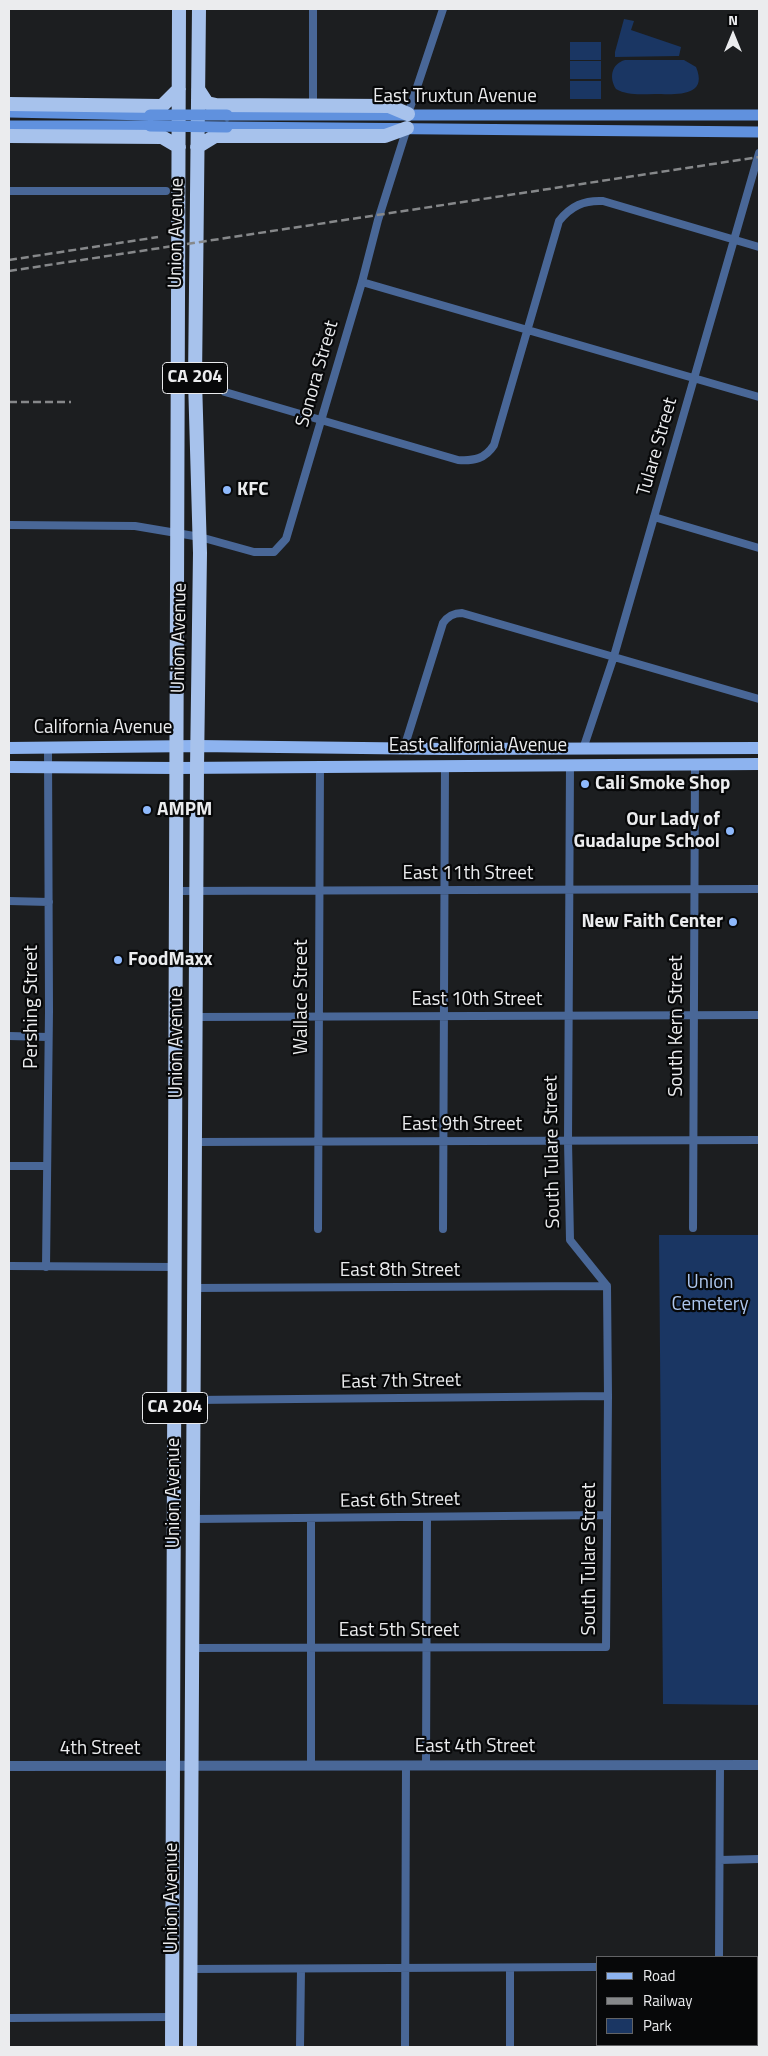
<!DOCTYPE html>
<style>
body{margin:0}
#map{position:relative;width:768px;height:2056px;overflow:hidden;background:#1c1e20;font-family:"Titillium Web",sans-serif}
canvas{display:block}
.frame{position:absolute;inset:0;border:10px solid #ebecee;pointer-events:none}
.legend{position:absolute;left:596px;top:1956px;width:162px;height:90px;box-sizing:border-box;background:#070809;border:1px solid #626365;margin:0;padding:6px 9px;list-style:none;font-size:15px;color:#ebecee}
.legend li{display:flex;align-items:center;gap:10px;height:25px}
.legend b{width:25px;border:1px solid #626365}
.north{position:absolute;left:708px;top:10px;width:50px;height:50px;-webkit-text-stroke:4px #070809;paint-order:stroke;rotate:0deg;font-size:14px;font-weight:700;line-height:20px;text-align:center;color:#ebecee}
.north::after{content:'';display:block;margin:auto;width:18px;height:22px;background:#ebecee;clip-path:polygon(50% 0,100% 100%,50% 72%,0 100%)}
</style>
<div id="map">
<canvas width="768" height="2056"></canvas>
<div class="frame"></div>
<ul class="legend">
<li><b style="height:6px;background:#8db3ef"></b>Road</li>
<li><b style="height:6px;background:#86888a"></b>Railway</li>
<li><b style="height:14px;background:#1a3663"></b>Park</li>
</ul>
<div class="north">N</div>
</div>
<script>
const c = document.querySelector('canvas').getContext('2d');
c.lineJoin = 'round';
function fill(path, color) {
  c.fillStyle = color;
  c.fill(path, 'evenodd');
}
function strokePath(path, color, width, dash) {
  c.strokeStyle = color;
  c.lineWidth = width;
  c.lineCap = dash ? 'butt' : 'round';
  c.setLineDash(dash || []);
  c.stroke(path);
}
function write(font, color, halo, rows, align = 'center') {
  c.font = font + ' "Titillium Web",sans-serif';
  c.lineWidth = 4.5;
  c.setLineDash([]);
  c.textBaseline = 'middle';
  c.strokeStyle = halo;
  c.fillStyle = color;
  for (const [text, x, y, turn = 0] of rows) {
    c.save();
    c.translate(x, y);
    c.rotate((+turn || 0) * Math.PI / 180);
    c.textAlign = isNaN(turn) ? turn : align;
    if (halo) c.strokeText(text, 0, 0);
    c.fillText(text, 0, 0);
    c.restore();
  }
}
const green = new Path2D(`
 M624 19 634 21 631 30 681 47 679 56 615 57V52Z
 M570 42H601V60H570Z
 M625 60H684L696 67C709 98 674 94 655 94 642 94 628 96 616 89 609 78 611 64 625 60Z
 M570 61H601V79H570Z
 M570 81H601V99H570Z
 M659 1235H759V1705L663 1704Z`);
const minor = new Path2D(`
 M313 106V9
 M408 114 443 9
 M9 191H166
 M362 282 759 397
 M225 392 458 460C474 461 485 459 494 445L559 221C571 206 584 200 603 201L759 247
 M654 517 759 548
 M9 525 135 526 200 537 254 552H274L286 539 362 282 378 220 407 128
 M404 748 443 623C448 616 453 613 462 613L759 699
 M583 749 614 656 759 153
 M176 891 759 889
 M9 901 49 902
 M195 1017 759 1015
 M9 1036 48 1037
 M195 1142 759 1140
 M9 1166H46
 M693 1228 695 764
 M318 1229 320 766
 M443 1229 445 765
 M9 1266 175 1267
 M46 1267 49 1011 48 748
 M193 1288 607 1286
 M193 1400 608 1396
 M193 1519 607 1515
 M192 1648 606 1647 608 1396 607 1286 570 1240 568 1141 570 765
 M311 1765V1518
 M426 1765 427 1517
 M720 1860 759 1859
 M719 1957 720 1765
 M757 1966H759
 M190 1969 597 1967
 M9 2018 172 2017
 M300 2047 301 1969
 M405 2047 406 1765
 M510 2047V1968
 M614 2047V2045
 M719 2047V2045`);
const tertiary = new Path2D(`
 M9 1766 759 1765`);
const secondary = new Path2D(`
 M9 112 150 115
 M227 115H759
 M9 126H150
 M227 127 759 132`);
const primary = new Path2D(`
 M9 748 197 746 444 749 759 748
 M9 767 177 768 759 764`);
const trunk = new Path2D(`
 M198 89 207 103 216 105 389 106 408 114
 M9 104 162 106 179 89
 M9 136 162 137 179 147
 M197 147 215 136H385L407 128
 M172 2047 179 9
 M190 2047 197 767 200 553 195 380 199 9`);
const rail = new Path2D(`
 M9 260 158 237
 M9 271 759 157
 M9 402H71`);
const secondaryBridge = new Path2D(`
 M150 115H227
 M150 126 227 127`);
const markers = [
 [227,490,5,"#8eb9fc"],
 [585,784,5,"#8eb9fc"],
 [147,810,5,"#8eb9fc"],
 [730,831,5,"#8eb9fc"],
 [733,922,5,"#8eb9fc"],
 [118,960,5,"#8eb9fc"]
];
const shields = [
 [195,378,65],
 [175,1408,65]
];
const shieldNames = [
 ["CA 204",195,378],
 ["CA 204",175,1408]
];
const streetNames = [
 ["East Truxtun Avenue",455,97],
 ["Union Avenue",177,233,-89],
 ["Sonora Street",318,374,-74],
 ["Tulare Street",658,447,-74],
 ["Union Avenue",180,638,-89],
 ["California Avenue",103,728],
 ["East California Avenue",478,746],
 ["East 11th Street",468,874],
 ["Wallace Street",302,997,-90],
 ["East 10th Street",477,1000],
 ["Pershing Street",32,1007,-90],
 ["South Kern Street",677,1026,-90],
 ["Union Avenue",177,1043,-90],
 ["East 9th Street",462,1125],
 ["South Tulare Street",553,1152,-91],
 ["East 8th Street",400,1271],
 ["East 7th Street",401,1382,-1],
 ["Union Avenue",174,1493,-90],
 ["East 6th Street",400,1501,-1],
 ["South Tulare Street",590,1559,-90],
 ["East 5th Street",399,1631],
 ["East 4th Street",475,1747],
 ["4th Street",100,1749],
 ["Union Avenue",172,1898,-90]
];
const poiNames = [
 ["KFC",237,490],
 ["Cali Smoke Shop",595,784],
 ["AMPM",157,810],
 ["Our Lady of",720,820,"right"],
 ["Guadalupe School",720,842,"right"],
 ["New Faith Center",723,922,"right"],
 ["FoodMaxx",128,960]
];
const parkNames = [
 ["Union",710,1283],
 ["Cemetery",710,1305]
];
fill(green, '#1a3663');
strokePath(minor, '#496797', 8);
strokePath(tertiary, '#496797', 10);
strokePath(secondary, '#6091de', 11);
strokePath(primary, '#8db3ef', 12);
strokePath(trunk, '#a7c2ec', 14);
strokePath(rail, '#86888a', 2.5, [8, 4]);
strokePath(secondaryBridge, '#6091de', 11);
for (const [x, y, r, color] of markers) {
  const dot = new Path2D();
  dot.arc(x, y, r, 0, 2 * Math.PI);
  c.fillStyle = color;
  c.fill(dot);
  strokePath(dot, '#070809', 2);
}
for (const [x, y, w] of shields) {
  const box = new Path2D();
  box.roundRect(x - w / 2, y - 15.5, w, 31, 4);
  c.fillStyle = '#070809';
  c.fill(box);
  strokePath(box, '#ebecee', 1);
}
write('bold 18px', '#ebecee', null, shieldNames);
write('19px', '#ebecee', '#070809', streetNames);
write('bold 19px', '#ebecee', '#070809', poiNames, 'left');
write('19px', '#aec7ef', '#070809', parkNames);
</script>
